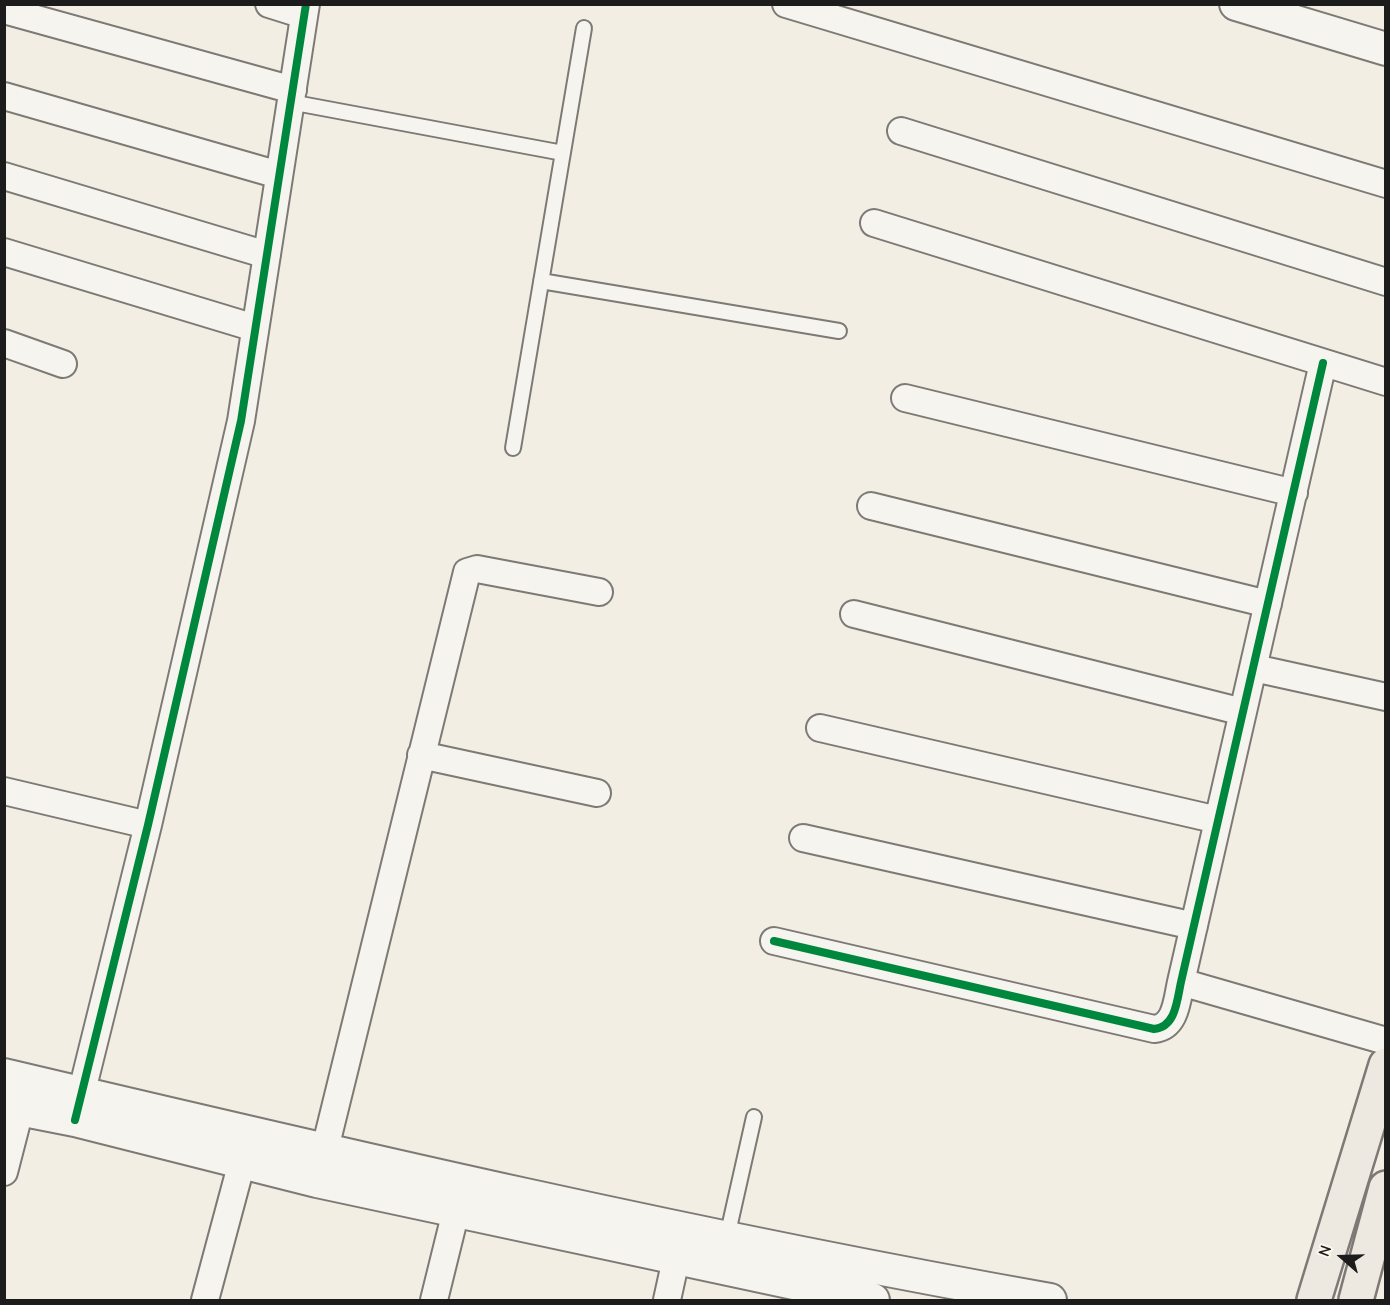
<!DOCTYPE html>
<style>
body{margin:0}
#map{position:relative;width:1390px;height:1305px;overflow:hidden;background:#f3eee3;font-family:"Comic Neue",sans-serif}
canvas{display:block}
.frame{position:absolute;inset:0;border:6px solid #1c1c1c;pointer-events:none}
.north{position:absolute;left:1312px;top:1227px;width:60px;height:60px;-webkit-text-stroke:4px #fbf7ec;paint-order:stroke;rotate:290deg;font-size:16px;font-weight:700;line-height:24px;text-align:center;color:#1c1c1c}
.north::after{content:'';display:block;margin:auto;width:21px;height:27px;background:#1c1c1c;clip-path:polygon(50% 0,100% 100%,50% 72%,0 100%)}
</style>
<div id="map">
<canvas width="1390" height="1305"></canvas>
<div class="frame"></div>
<div class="north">N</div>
</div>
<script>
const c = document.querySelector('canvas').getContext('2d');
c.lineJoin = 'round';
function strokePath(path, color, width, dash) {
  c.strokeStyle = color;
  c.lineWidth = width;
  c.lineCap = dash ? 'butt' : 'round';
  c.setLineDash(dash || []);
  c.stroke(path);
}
const service = new Path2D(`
 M290 102 563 153
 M541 281 839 331
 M513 448 584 28
 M727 1237 754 1117`);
const minor = new Path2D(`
 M269 4 304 15
 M786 4 1386 184
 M4 10 293 90
 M4 96 279 175
 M901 131 1386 282
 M4 176 267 255
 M874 223 1386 382
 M4 252 255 328
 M4 343 63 364
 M905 398 1294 493
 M871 506 1268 604
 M854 614 1243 712
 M1254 668 1386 697
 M820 728 1218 820
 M421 755 597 793
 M4 791 148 825
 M803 838 1194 926
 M774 941 1154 1029C1176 1027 1177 1000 1181 982L1323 363
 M1181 982 1386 1041
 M77 1111 148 825 241 421 306 4
 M320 1169 467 572 477 569 599 592
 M4 1172 20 1110
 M205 1300 242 1162
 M434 1300 456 1211
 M667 1300 676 1259`);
const tertiary = new Path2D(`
 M1236 4 1386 49
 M4 1075C351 1157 699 1238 1050 1300
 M4 1106 75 1120 317 1181 873 1300`);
const primary = new Path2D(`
 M1314 1300 1386 1065
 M1356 1300 1386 1188`);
const cycleway = new Path2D(`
 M774 941 1154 1029C1176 1027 1177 1000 1181 982L1323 363
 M75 1120 148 825 241 421 306 4`);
strokePath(service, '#7d7a76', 18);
strokePath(minor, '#7d7a76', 30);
strokePath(tertiary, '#7d7a76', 36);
strokePath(primary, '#7d7a76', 38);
strokePath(service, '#f6f4ef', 14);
strokePath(minor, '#f6f4ef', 26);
strokePath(tertiary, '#f6f4ef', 32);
strokePath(primary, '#eee9e0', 33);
strokePath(cycleway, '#00873e', 8);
</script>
